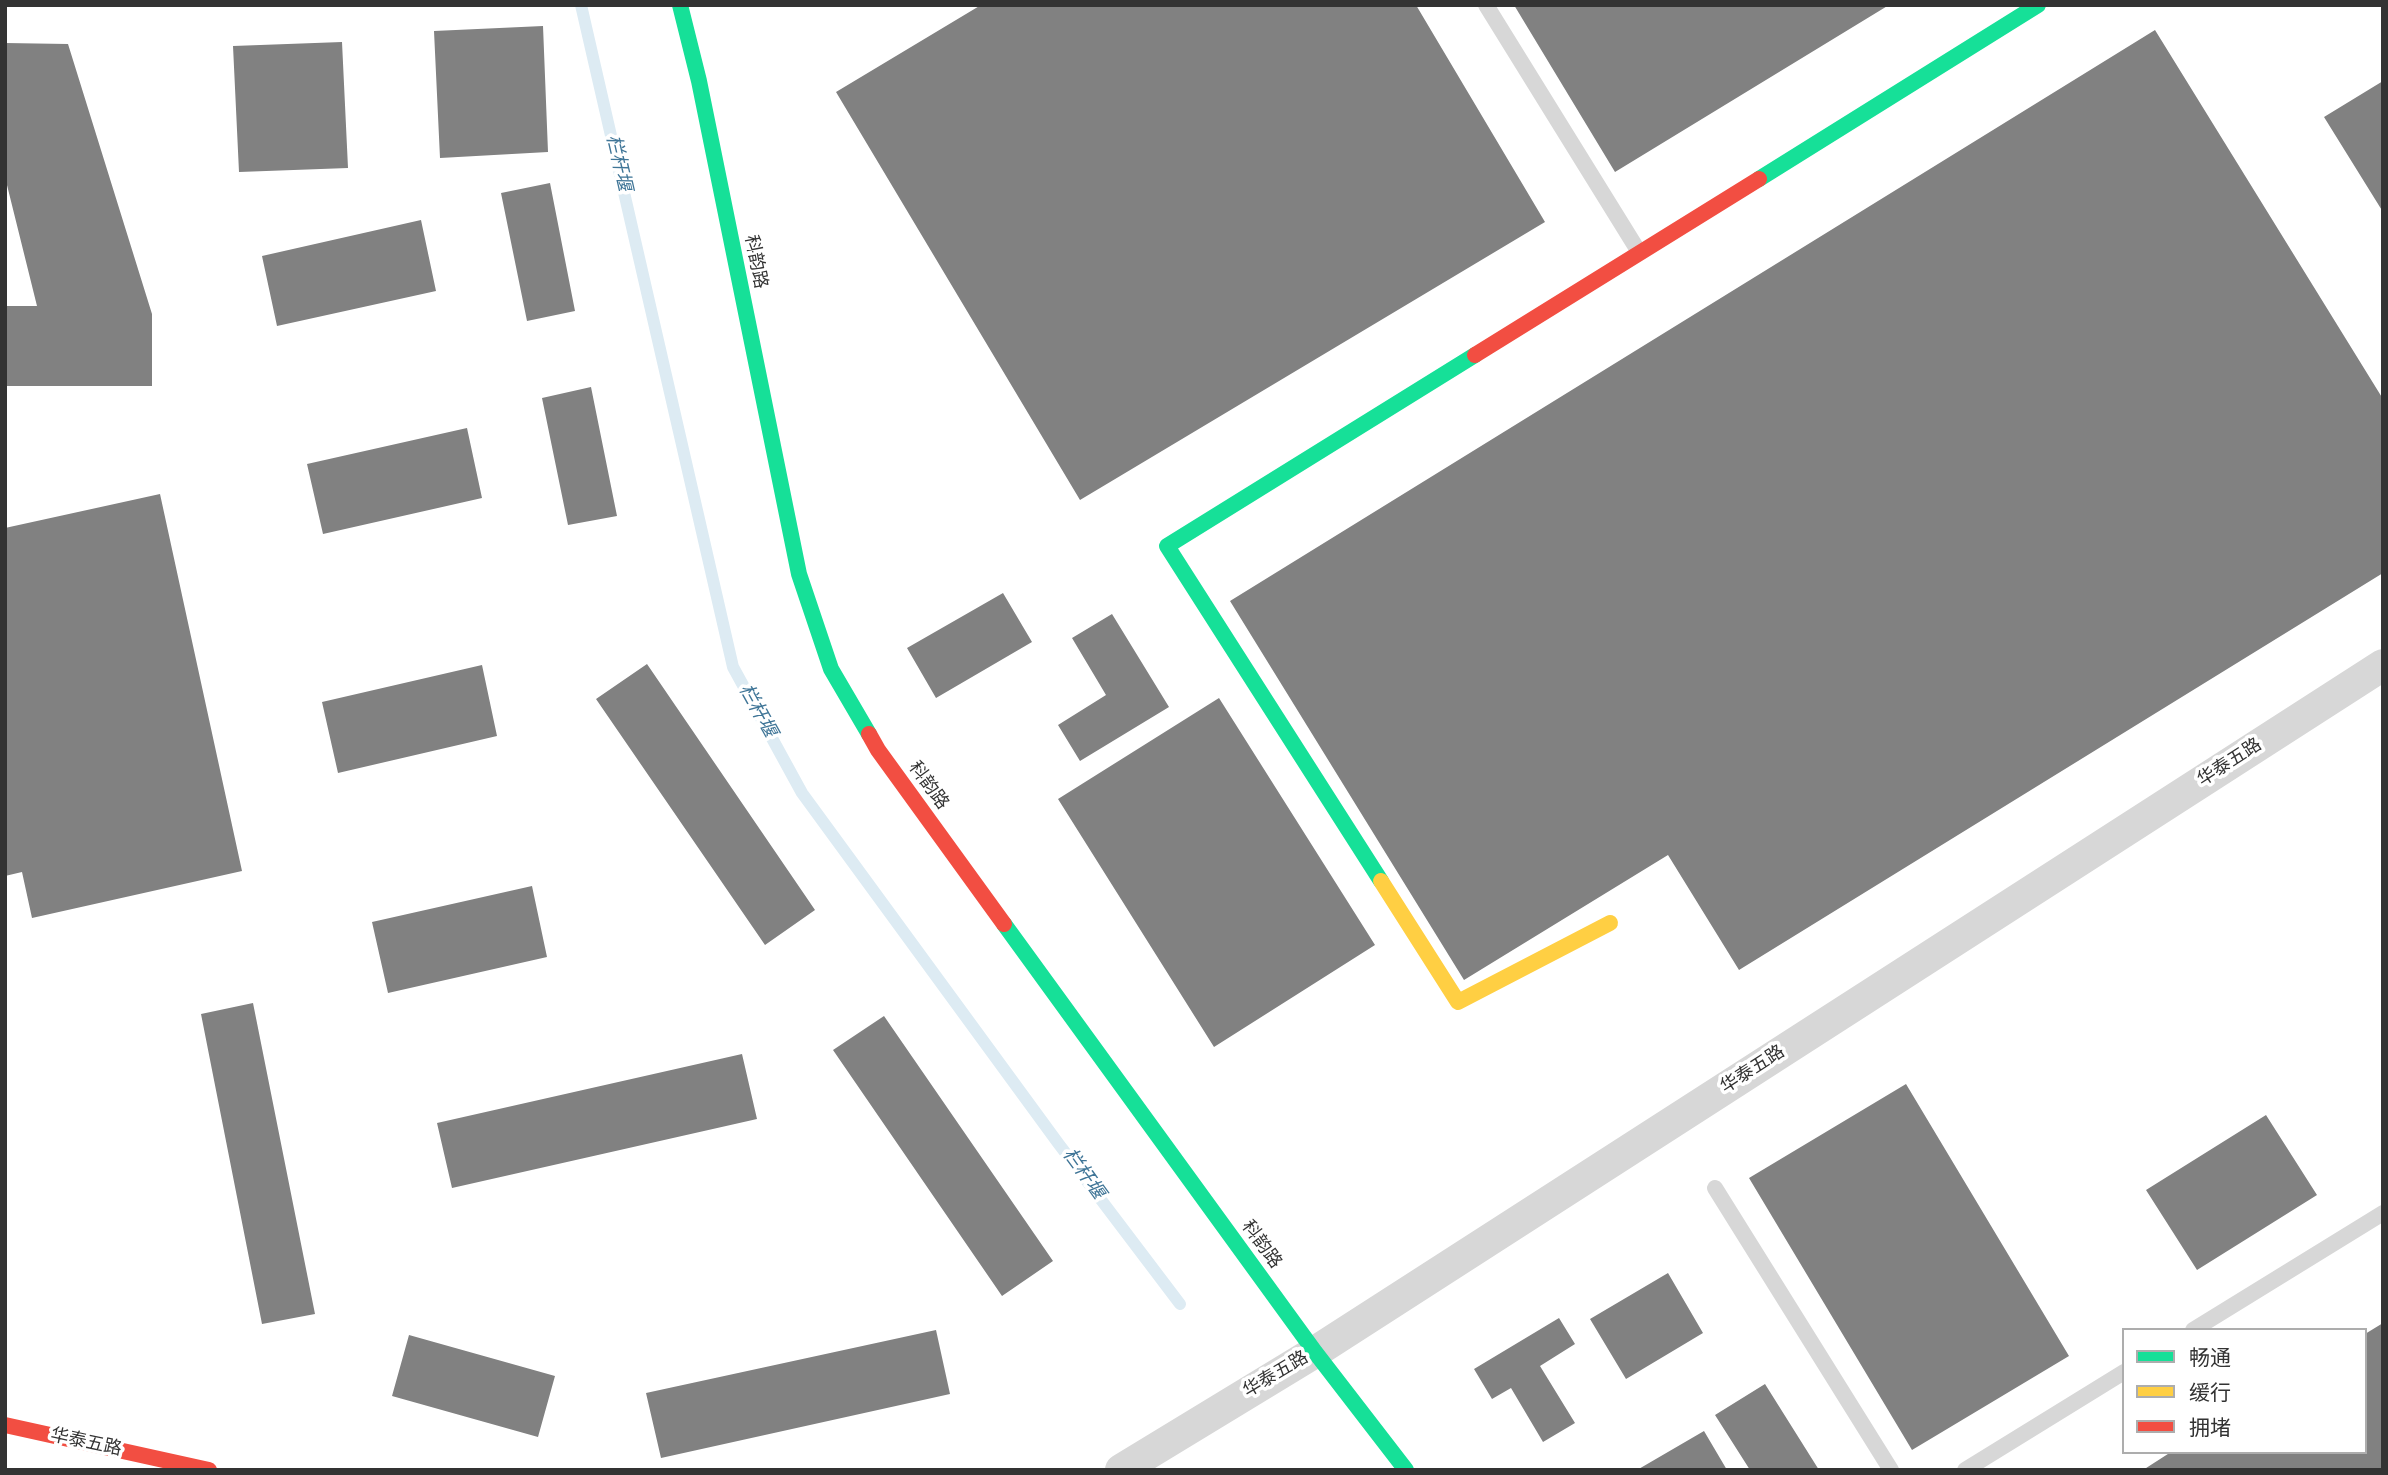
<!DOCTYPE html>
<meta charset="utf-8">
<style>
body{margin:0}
#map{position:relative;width:2388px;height:1475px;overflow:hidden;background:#fff;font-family:"Titillium Web","Noto Sans SC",sans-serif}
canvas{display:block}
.frame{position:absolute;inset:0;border:7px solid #333;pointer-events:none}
.legend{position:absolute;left:2122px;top:1328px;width:245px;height:126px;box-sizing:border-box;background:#fff;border:2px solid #adadad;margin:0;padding:9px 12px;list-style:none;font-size:21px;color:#333}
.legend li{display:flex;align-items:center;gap:14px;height:35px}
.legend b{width:35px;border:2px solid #adadad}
</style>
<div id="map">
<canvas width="2388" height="1475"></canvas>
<div class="frame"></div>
<ul class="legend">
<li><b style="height:9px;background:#16e098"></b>畅通</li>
<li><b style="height:9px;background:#ffcf43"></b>缓行</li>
<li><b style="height:9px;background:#f24e42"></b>拥堵</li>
</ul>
</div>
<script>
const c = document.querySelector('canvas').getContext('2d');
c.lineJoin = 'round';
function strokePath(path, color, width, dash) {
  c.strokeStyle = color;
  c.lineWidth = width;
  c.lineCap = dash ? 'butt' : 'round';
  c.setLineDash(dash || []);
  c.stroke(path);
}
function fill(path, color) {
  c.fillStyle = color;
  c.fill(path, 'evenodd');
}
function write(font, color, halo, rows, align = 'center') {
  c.font = font + ' "Titillium Web","Noto Sans SC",sans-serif';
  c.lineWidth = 7;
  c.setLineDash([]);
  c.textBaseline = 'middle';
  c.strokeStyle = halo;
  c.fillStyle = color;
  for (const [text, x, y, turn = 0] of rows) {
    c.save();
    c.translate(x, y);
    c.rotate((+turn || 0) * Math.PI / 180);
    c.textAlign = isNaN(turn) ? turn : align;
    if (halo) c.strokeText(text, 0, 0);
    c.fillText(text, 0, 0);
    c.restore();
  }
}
const stream = new Path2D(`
 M581 5 733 667 802 793 1058 1143 1180 1304`);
const building = new Path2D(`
 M981 5H1416L1545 222 1080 500 836 92Z
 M1514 5H1889L1615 172Z
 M543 26 548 152 440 158 434 31Z
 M2155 30 2383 399V573L1739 970 1668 855 1464 980 1230 601Z
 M342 42 348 168 239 172 233 46Z
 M5 43 68 44 152 314V386H5V306H37L5 177Z
 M2383 81V212L2324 117Z
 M550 183 575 311 527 321 501 193Z
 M421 220 436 291 277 326 262 256Z
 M591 387 617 516 568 525 542 398Z
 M467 428 482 498 323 534 307 464Z
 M160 494 242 871 32 918 22 872 5 876V528Z
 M1003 593 1032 642 936 698 907 648Z
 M1112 614 1169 707 1080 761 1058 725 1106 695 1072 638Z
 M647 664 815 910 765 945 596 699Z
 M482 665 497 736 338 773 322 702Z
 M1219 698 1375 945 1214 1047 1058 799Z
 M532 886 547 957 388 993 372 922Z
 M253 1003 315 1314 262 1324 201 1014Z
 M884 1016 1053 1261 1002 1296 833 1050Z
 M742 1054 757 1119 452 1188 437 1123Z
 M1906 1084 2069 1356 1912 1450 1749 1178Z
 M2266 1115 2317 1195 2197 1270 2146 1190Z
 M1668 1273 1703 1333 1626 1379 1590 1319Z
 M1559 1318 1575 1344 1540 1366 1575 1423 1543 1442 1511 1388 1492 1399 1474 1369Z
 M2383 1323V1470H2143L2171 1452H2365V1334Z
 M936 1330 950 1394 661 1458 646 1393Z
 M409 1335 555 1376 538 1437 392 1396Z
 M1765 1384 1819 1470H1750L1715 1415Z
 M1704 1431 1727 1470H1637Z`);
const lane = new Path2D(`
 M1486 5 1639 252
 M1715 1188 1891 1470
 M2193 1330 2383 1213
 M1965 1470 2124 1372`);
const street = new Path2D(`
 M1121 1470 1315 1352 2383 665`);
const fast = new Path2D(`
 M680 5 699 81 799 574 831 669 869 734
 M1759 179 2038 5
 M1381 881 1167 546 1475 355
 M1004 924 1315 1352 1406 1470`);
const slow = new Path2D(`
 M1381 881 1458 1002 1610 923`);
const jam = new Path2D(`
 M1475 355 1759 179
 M869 734 878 750 1004 924
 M5 1425 209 1470`);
const streetNames = [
 ["科韵路",755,262,79],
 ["华泰五路",2230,763,-33],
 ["科韵路",928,786,54],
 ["华泰五路",1753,1070,-33],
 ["科韵路",1261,1245,54],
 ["华泰五路",1276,1375,-31],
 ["华泰五路",86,1443,12]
];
const waterNames = [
 ["栏杆堰",618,163,77],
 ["栏杆堰",757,711,61],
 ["栏杆堰",1083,1174,54]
];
strokePath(stream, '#ddebf3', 12);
fill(building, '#818181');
strokePath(lane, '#d7d7d7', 16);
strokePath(street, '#d7d7d7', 32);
strokePath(fast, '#16e098', 16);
strokePath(slow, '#ffcf43', 16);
strokePath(jam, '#f24e42', 16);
write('18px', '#333', '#fff', streetNames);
write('italic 19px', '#3f7597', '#fff', waterNames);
</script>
